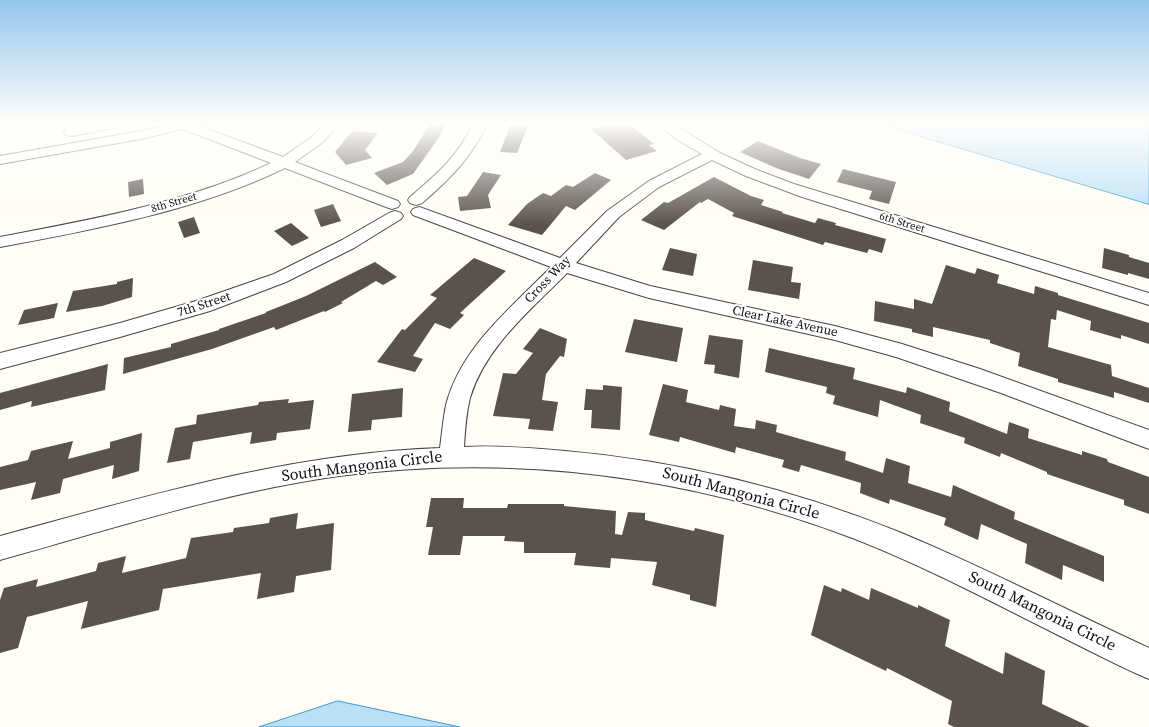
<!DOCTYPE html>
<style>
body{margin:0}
canvas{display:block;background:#fffdf5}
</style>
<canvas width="1149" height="727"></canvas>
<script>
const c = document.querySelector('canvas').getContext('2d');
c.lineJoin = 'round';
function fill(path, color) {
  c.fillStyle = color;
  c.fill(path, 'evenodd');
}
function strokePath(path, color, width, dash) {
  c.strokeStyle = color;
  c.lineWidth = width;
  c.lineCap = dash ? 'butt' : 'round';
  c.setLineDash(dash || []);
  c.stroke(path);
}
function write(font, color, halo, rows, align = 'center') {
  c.font = font + ' "Source Serif 4",serif';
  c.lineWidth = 4;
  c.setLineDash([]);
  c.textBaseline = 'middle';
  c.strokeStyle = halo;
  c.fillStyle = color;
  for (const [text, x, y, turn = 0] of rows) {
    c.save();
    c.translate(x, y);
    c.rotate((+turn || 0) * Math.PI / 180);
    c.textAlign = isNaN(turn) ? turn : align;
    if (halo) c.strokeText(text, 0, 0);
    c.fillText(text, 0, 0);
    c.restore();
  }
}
const water = new Path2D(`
 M879 124H1149V204Z
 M338 701 460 727H259Z`);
const building = new Path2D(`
 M430 124H446L440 136 413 174 387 185 374 173 403 162 413 151Z
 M611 124H629L654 144 649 145 657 151 626 160 591 129Z
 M509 126H528L517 153 500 152 507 134Z
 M352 131 378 133 365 150 372 158 346 165 335 152Z
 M758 141 800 158 821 164 809 179 776 168 740 152Z
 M843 169 896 182 889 204 869 199 872 191 837 182Z
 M483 172 501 175 488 195 491 208 460 211 458 197 467 196Z
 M595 173 611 180 575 210 566 206 542 235 508 225 527 204 543 193 551 196 566 185 573 187Z
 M714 177 751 196 764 200 761 205 783 212 782 213 815 223 818 218 836 223 835 225 886 239 882 253 869 249 867 253 825 242 823 245 732 216 734 213 708 199 701 203 700 202 664 230 641 220 664 202 668 203Z
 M143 179 144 194 129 197 128 182Z
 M333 204 341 221 321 227 314 210Z
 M194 217 200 233 184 238 178 222Z
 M291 223 309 238 292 246 274 231Z
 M670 248 697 254 693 276 662 270Z
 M1104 248 1129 255V257L1149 263V279L1128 273V275L1102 268Z
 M474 258 506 271 460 313 464 315 450 329 435 323 413 356 423 359 415 372 377 362 402 329 405 330 437 298 430 295Z
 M753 260 793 267 791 282 801 283 799 299 748 290Z
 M375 262 397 277 383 285 376 281 341 302 343 303 325 312 324 311 276 330 274 327 212 349 123 374 124 358 171 347V344L219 330V329L266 313V312L306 296Z
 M946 265 975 274 977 268 999 275 997 283 1034 294 1035 286 1058 293V295L1149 323V344L1121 335V339L1090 330 1091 321 1057 310 1056 320 1051 319 1048 347 1111 365 1112 376 1149 388V403L1114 392V398L1058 382V379L1018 366 1020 353 990 343V340L933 327V337L912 332V329L874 321 875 301 914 309V299L932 304Z
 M133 278 132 297 102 306 66 312 73 291 117 284V282Z
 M58 303 54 318 18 325 24 310Z
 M634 319 683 328 677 362 625 352Z
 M540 328 567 339 564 357 560 356 546 374 542 400 558 402 553 431 528 429 530 419 493 416 503 373 516 374 533 353 523 349Z
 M709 335 743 340 739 378 714 373 715 365 704 364Z
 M769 348 855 368 853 379 906 393 907 387 950 402 949 411 1007 434 1009 422 1029 429 1028 438 1082 455V451L1107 459 1108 462 1149 477V514L1124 505V500L1047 474V472L1001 453 1000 457 964 443 965 438 920 423 921 415 880 400 878 417 833 404 835 396 826 393 827 387 765 372Z
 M108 364 105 390 31 407 32 401 0 410V393Z
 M663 384 688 390 686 402 719 410 720 405 736 409 734 426 755 429 756 420 777 425 776 432 846 452 845 460 883 473 886 458 910 466 908 483 951 497 953 485 1015 512 1014 519 1104 556V582L1063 565 1062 580 1025 563 1027 544 981 524 978 540 944 525 946 518 890 499 889 504 860 493 861 483 801 465 799 472 782 467 784 460 736 447 735 453 680 437 679 442 649 435Z
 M603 385 622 387 620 430 591 428 592 410H584L586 389 603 390Z
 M403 388 402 417 372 420 371 430 348 432 352 394Z
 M289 399 288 403 314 400 310 429 277 433 276 440 250 444 252 432 193 442 190 459 167 463 175 428 196 424 197 415 258 405 259 402Z
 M142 433 139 471 112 479 114 465 63 479 60 493 31 500 36 482 0 490V467L28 460 31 451 73 441 68 459 110 448V442Z
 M431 498H464L463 508H507L508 504H564V506L616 511 615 534 622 535 628 512 645 513V520L694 531 695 528 724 535 716 607 690 600V595L652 585 657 562 611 558 610 568 574 565 576 553H524V542L504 541 505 536H463L460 555H428L433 527H426Z
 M298 513 296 529 334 523 331 570 296 576 294 592 257 599 261 573 163 589 159 610 81 629 88 601 27 617 18 648 0 653V600L4 588 38 579 36 587 96 571 98 563 126 556 122 573 186 558 191 538 233 532 234 528 269 523 270 518Z
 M824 585 841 592 842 588 869 600 871 588 918 608V605L950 620 945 646 1003 674 1005 652 1045 671 1042 704 1090 727H954L948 724 952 701 887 668 886 671 811 635Z`);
const minor = new Path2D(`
 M68 124H82L81 126 94 124H121L119 127 114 128 71 136 66 135 64 132Z
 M172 124H194L283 157 313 136 325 124H339L323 142 295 162 398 201 400 204 398 207 392 209 386 207 285 168C199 210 93 230 0 247V237C89 220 190 202 271 163L183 129 141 139 0 164V156L141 131Z
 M473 124H487C472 157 449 180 422 203L416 205 410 203 408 200 410 197C436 175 459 155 473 124Z
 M658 124H673L720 153 757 170 794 184 1149 293V305L802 197 746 176 712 160 659 187 619 217 576 263 650 286 835 326 902 344 980 369 1149 430V449L1001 393 896 357 835 340 649 298 567 273C531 310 485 347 470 398 466 414 465 431 464 447 497 445 532 448 565 451 680 461 792 489 899 532 984 567 1066 610 1149 648V679C1125 669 1102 657 1078 645 1005 609 932 569 855 539 691 476 514 453 339 476 224 492 112 529 0 560V536C145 497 289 453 440 448 442 434 443 419 446 405 461 347 511 308 551 267L413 215 411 212 413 209 419 207 425 209 560 258 607 211 649 181 702 154 676 139Z
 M395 211 401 213 403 216 401 219 354 248 286 282 210 311 120 337 0 369V353L120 323 196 301 274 274 342 240 389 213Z`);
const farStreetnames = [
 ["8th Street",174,203,-16],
 ["6th Street",902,223,17]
];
const streetNames = [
 ["Cross Way",548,280,-46],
 ["7th Street",204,305,-18],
 ["Clear Lake Avenue",785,322,12]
];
const nearStreetnames = [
 ["South Mangonia Circle",362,467,-7],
 ["South Mangonia Circle",741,494,15],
 ["South Mangonia Circle",1042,612,26]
];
fill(water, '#b9e0f7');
strokePath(water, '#3f96cf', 1);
fill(building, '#5a524d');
strokePath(minor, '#444', 2);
fill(minor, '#fff');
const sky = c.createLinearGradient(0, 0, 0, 225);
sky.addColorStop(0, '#95c6ee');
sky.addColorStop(0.55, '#fffefa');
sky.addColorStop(1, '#fffefa00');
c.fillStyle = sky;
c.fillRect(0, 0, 1149, 225);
write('11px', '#111', '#fff', farStreetnames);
write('13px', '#111', '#fff', streetNames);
write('16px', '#111', '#fff', nearStreetnames);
</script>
